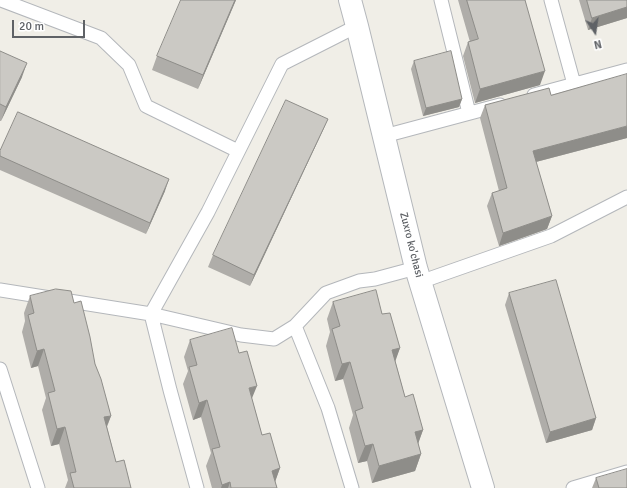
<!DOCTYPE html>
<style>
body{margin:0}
#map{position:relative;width:627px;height:488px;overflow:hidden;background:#f0eee7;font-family:Signika,sans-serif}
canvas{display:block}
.north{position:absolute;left:575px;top:12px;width:40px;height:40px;-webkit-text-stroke:3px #fff;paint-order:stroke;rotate:167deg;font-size:11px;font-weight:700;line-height:16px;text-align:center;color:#5f6266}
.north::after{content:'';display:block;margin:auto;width:14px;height:18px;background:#5f6266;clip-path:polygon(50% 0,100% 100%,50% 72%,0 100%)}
.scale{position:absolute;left:12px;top:20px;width:73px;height:18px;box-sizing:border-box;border:2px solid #5f6266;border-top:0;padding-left:5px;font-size:12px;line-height:14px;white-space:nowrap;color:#5f6266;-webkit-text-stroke:3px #fff;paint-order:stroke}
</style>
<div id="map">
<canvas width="627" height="488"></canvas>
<div class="north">N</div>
<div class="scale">20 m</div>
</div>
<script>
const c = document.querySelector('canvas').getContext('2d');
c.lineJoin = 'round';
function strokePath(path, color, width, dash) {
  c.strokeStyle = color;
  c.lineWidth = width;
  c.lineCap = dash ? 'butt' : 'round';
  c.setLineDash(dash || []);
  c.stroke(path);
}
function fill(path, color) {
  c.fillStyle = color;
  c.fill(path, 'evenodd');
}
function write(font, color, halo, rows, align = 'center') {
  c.font = font + ' Signika,sans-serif';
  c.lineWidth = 4;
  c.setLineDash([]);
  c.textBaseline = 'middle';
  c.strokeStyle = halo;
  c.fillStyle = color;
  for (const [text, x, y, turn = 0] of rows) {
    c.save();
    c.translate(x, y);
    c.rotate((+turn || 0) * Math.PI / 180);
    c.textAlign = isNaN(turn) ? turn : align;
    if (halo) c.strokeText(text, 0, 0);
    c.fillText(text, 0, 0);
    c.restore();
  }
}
const lane = new Path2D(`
 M1 0 101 38 129 65 146 106 238 151
 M441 0 469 113
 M551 0 574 84
 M534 95 627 70
 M384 136 500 105
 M420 282 551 236 627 197
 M0 290 151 314 241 335 274 339 295 326 328 408 352 488
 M295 326 326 293 359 281 375 279 416 268
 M0 369 38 488
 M197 488 170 390 151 314 208 212 282 64 357 26
 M573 488 627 472`);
const street = new Path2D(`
 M350 0 357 26 416 268 483 488`);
const wall = new Path2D(`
 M236 0 198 89 152 70 157 56Z
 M458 0H525L540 85 475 103 463 56 468 42H470Z
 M579 0H627V18L588 30Z
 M0 51 22 77 1 121H0Z
 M414 61 462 99 459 107 423 116 411 69Z
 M551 95 627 138 536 162 552 216 547 229 499 246 487 206 492 193 499 191 480 118 485 105Z
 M328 119 323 130 250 286 208 267 213 255Z
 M0 151 165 191 146 234 0 170Z
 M509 293 596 418 592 430 546 443 505 305Z
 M30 296 74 303 95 364 111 416 107 427 116 462 131 488H65L68 480 59 444 51 446 42 410 46 398 38 366 31 368 22 332 25 321 24 313Z
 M333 302 382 314 400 348 395 360 405 397 423 430 418 443 421 454 415 471 372 483 367 461 358 463 349 428 353 415 343 379 335 381 326 346 330 332 327 319Z
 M190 340 252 399 262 435 280 468 275 481 277 488H212L206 466 211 453 201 417 193 420 183 384 188 371 184 357Z
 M596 478 627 488H592Z`);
const shadedWall = new Path2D(`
 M235 0H236L198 89 203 75Z
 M627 7V18L588 30 592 18Z
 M27 63 22 77 1 121 6 107Z
 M545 71 540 85 475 103 480 89Z
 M462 99 459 107 423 116 426 108Z
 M328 119 323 130 250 286 254 275Z
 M627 126V138L528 164 533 151Z
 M169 179 165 191 146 234 150 223Z
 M552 216 547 229 499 246 503 233Z
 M400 348 394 365 392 350Z
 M44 349 38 366 31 368 37 351Z
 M350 362 343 379 335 381 342 364Z
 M257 386 250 403 249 388Z
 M207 400 201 417 193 420 199 403Z
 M111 416 104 433V417Z
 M596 418 592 430 546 443 550 432Z
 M65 427 59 444 51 446 57 429Z
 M423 430 417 447 415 432Z
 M373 444 367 461 358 463 365 446Z
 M421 454 415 471 372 483 379 466Z
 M280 468 274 485 272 471Z
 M230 482 228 488H221L222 485Z`);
const building = new Path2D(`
 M181 0H235L203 75 157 56Z
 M467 0H525L545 71 480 89 468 42 478 39Z
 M587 0H627V7L592 18Z
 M0 51 27 63 6 107 0 104Z
 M451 51 462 99 426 108 414 61Z
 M627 74V126L533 151 552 216 503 233 492 193 507 188 485 105 549 88 551 95Z
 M286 100 328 119 254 275 213 255Z
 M18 112 169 179 150 223 0 156V151Z
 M556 280 596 418 550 432 509 293Z
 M56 289 71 291 74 303 81 301 90 337 95 364 101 379 111 416 104 417 116 462 124 460 131 488H74L70 473 76 472 65 427 57 429 48 393 55 391 44 349 37 351 28 315 34 313 30 296Z
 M376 290 382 314 390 313 400 348 392 350 405 397 413 394 423 430 415 432 421 454 379 466 373 444 365 446 355 411 363 408 350 362 342 364 332 329 340 326 333 302Z
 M232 328 239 353 247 351 257 386 249 388 262 435 270 433 280 468 272 471 277 488H231L230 482 222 485 212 449 220 447 207 400 199 403 189 367 197 365 190 340Z
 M627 469V488H599L596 478Z`);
const streetNames = [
 ["Zuxro ko'chasi",411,245,76]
];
strokePath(lane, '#b4b7bb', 15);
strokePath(street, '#b4b7bb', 24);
strokePath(lane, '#fff', 13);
strokePath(street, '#fff', 22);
fill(wall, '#afada9');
fill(shadedWall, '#8e8d89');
fill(building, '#cbc9c4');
strokePath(building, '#8e8d89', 1);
write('11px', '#5f6266', '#fff', streetNames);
</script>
